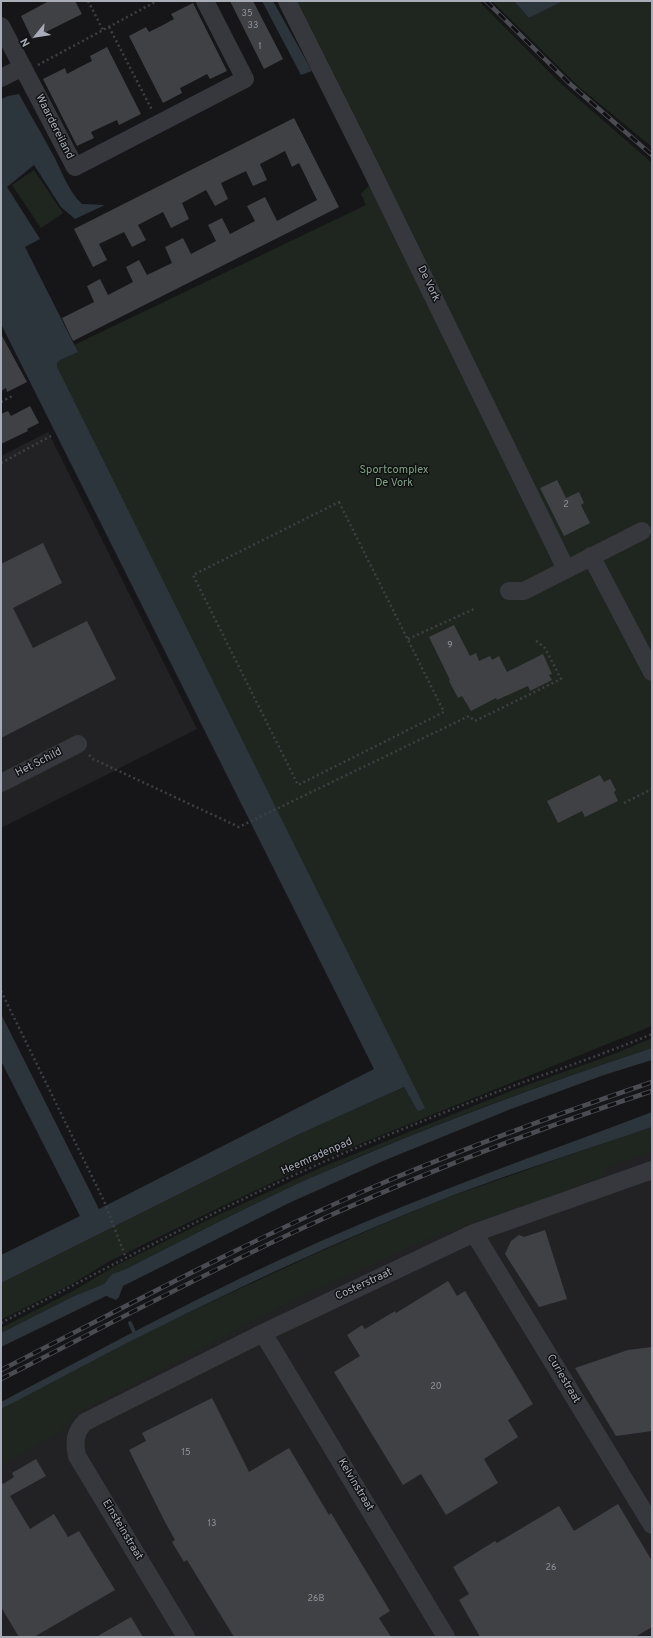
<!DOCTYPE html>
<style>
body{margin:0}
#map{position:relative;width:653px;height:1638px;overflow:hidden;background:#161618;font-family:Overpass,sans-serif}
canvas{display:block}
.frame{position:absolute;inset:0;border:2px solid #a8adb8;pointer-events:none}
.north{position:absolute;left:16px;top:16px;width:40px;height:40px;-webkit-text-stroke:3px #111113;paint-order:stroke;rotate:240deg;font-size:11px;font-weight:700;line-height:16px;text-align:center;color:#a8adb8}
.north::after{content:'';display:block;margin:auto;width:14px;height:18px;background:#a8adb8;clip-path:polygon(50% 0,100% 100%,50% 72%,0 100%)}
</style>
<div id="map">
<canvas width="653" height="1638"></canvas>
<div class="frame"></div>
<div class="north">N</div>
</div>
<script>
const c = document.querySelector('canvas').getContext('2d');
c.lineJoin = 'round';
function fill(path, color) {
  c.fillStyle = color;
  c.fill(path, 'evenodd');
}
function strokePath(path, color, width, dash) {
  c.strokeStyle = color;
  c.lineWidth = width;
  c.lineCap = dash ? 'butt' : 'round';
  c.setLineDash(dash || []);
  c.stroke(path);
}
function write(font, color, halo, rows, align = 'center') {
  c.font = font + ' Overpass,sans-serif';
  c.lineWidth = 3;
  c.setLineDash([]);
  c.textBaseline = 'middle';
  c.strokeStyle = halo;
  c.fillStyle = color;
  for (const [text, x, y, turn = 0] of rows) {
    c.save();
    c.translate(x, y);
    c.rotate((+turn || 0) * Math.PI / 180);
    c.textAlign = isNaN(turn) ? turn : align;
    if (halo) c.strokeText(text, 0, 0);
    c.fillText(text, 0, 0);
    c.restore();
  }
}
const built = new Path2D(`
 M48 432 197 729 1 828V456Z
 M652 1141V1637H1V1416Z`);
const green = new Path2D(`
 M286 1H479L559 82 652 163V1026L320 1160 210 1212 110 1261 72 1284 1 1320V1283L293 1137 404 1087 417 1110 47 358 366 205 361 194 374 180Z
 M492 1H514L529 18 563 1H652V147L578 86Z
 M34 170 63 213 41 228 12 185Z
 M652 1038V1048C536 1086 422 1128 310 1178 248 1206 187 1238 126 1269L112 1274 104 1284 74 1296 1 1333V1328L71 1292 117 1265 214 1217 322 1167 516 1089 614 1054Z
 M652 1127V1151L604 1168 607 1175 536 1202 437 1235 289 1302 128 1387 80 1411 59 1433 1 1465V1409L153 1329 317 1253 383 1224 438 1201 558 1159Z`);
const water = new Path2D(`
 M262 1H273L312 71 301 75Z
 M514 1H563L529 18Z
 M19 94C29 113 41 132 51 151 61 168 67 190 82 204L105 205 75 219 61 207 34 165 7 187 40 239 25 247 78 352 60 360 57 363V367L425 1108 419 1111 417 1110 404 1087 293 1137 1 1283V1255L80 1216 1 1061V1014L99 1209 374 1069 1 324V99L8 96Z
 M652 1048V1060L604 1075 511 1109 383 1161 289 1203 123 1286 119 1297 116 1300 106 1296 1 1347V1333L74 1296 104 1284 112 1274 126 1269C187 1238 248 1206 310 1178 422 1129 536 1086 652 1048Z
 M652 1112V1127C580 1152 507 1174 436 1202 340 1240 246 1284 153 1330 102 1355 52 1383 1 1409V1402C107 1346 212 1289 321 1241 429 1193 541 1154 652 1112Z`);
const stream = new Path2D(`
 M130 1323 135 1334`);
const building = new Path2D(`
 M49 1H75L82 14 32 39 21 16Z
 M230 1H253L283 59 264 69Z
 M193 3 227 71 210 79 207 74 190 83 180 88 182 93 163 103 129 36 146 27 149 32 163 25 174 19 171 14Z
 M107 47 141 114 119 125 117 120 91 132 94 138 77 146 43 79 65 68 67 74 78 68 92 61 90 56Z
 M294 118 339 207 73 341 62 318 94 302 87 286 100 279 108 295 133 282 126 267 139 260 147 275 172 263 165 247 183 238 191 254 216 241 208 225 222 218 230 234 255 221 247 206 265 197 277 221 317 200 299 163 292 167 285 151 260 164 267 180 253 186 246 171 221 183 228 199 215 206 206 190 182 203 189 219 171 228 163 212 138 225 146 240 132 247 124 232 99 244 107 260 93 267 74 229Z
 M1 334 27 382 7 392 6 388 1 391Z
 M30 406 39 423 27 429 28 431 1 444V414L8 411 11 416Z
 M557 480 566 498 579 492 584 503 581 505 590 523 564 536 540 488Z
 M43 543 62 583 13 608 33 648 87 621 116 679 1 738V564Z
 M454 625 470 656 476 653 479 661 490 656 492 660 499 656 507 672 543 654 552 674 549 675 552 680 530 691 528 686 497 700 496 698 471 711 462 696 458 698 449 681 450 680 429 637Z
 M600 775 604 782 610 779 616 790 614 792 618 801 585 817 582 811 558 823 547 801Z
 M545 1230 567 1299 539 1307 505 1254 511 1241 519 1235 524 1237Z
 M448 1281 457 1296 465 1291 533 1404 508 1420 518 1437 484 1459 498 1483 446 1515 421 1474 403 1485 334 1372 360 1356 347 1335 362 1325 365 1329 395 1311 396 1313Z
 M652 1347V1431L616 1436 575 1368 628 1350Z
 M212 1398 249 1472 289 1448 329 1515 331 1513 390 1611 379 1618 391 1637H234L187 1560 184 1562 172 1542 175 1540 165 1522 129 1450 146 1441 142 1433Z
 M36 1459 46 1476 10 1496 30 1529 54 1514 68 1537 79 1531 115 1590 34 1637H19L1 1607V1481L3 1484 14 1477 12 1473Z
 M618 1504 652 1561V1627L635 1637H480L459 1600 469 1594 453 1567 495 1541 497 1543 559 1506 574 1531Z
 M131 1617 143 1637H96Z`);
const path = new Path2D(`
 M88 1 103 30
 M109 27 152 110
 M38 65 157 1
 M1 402 14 395
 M1 463 51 436
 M339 502 444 712 298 785 193 575Z
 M408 639 474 609
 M89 755 93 759 239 827 469 716 475 721 561 679 545 648 534 639
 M624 803 652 789
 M1 991 104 1201 126 1258
 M1 1323C122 1260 242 1195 368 1143 423 1121 479 1098 535 1078 574 1064 614 1050 652 1034`);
const minor = new Path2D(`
 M287 1 368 163 566 569
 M1 26 75 167 245 79 205 1
 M1 78 23 67
 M591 556 652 672
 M509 591H524L642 531
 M1 783 78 744
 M474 1233 652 1525
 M263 1333 446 1637
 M186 1637 77 1456C74 1442 75 1432 85 1422L263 1333 474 1233 652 1170`);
const rail = new Path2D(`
 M486 1 569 83 652 155
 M1 1370C121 1309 240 1245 364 1191 458 1150 555 1115 652 1082
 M1 1379C98 1330 194 1279 292 1233 409 1178 529 1132 652 1091`);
const numberNames = [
 ["35",247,14],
 ["33",253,26],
 ["1",260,47],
 ["2",566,505],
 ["9",450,646],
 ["20",436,1387],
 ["15",186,1453],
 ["13",212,1524],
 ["26",551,1568],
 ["26B",316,1599]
];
const streetNames = [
 ["Waardereiland",54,127,63],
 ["De Vork",428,284,64],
 ["Het Schild",39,763,-27],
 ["Heemradenpad",317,1157,-24],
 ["Costerstraat",364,1285,-25],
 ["Curiestraat",563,1379,59],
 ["Kelvinstraat",355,1485,59],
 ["Einsteinstraat",122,1530,59]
];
const parkNames = [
 ["Sportcomplex",394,471],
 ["De Vork",394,484]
];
fill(built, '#222225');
fill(green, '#1e261f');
fill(water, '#2c353c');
strokePath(stream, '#2c353c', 4);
fill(building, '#404145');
strokePath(path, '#3d3f44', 2.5, [2, 3]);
strokePath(minor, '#37383d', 18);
strokePath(rail, '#4a4c52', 4.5);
strokePath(rail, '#111113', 3, [9]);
write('9px', '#8e929b', null, numberNames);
write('11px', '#a8adb8', '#111113', streetNames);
write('11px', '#7fa381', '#111113', parkNames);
</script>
